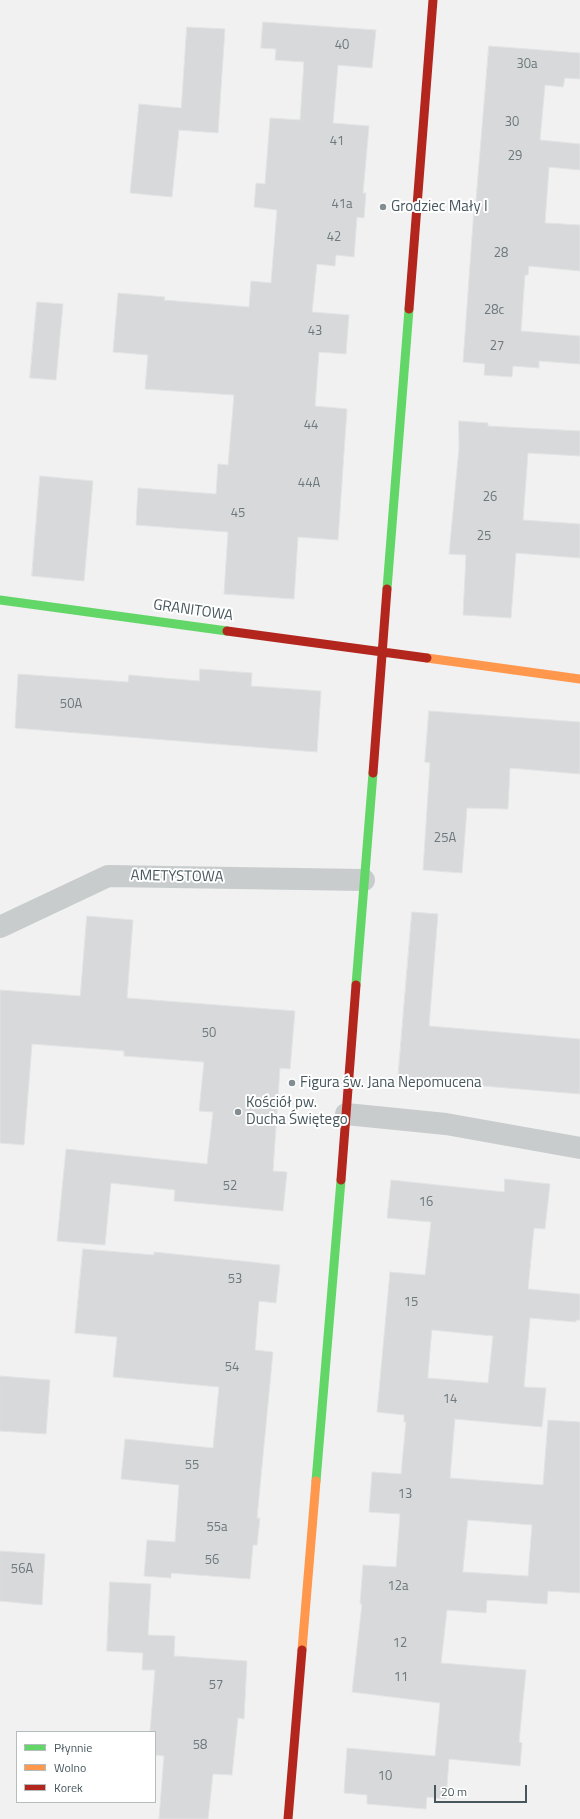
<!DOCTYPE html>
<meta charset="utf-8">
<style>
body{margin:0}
#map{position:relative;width:580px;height:1819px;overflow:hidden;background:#f1f1f1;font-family:"Titillium Web",sans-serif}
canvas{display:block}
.legend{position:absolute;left:16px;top:1731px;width:140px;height:72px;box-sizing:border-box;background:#fff;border:1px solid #b5bcbe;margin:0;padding:5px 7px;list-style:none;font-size:12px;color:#47575d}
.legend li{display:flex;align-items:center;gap:8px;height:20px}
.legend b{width:20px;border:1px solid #b5bcbe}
.scale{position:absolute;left:434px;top:1785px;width:93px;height:18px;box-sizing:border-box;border:2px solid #47575d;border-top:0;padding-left:5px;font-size:12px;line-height:14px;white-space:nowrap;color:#47575d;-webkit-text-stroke:3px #fff;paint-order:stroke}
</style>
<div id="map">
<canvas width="580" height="1819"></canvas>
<ul class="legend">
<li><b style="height:5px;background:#63d668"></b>Płynnie</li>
<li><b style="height:5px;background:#ff974d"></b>Wolno</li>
<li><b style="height:5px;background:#b3261e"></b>Korek</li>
</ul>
<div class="scale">20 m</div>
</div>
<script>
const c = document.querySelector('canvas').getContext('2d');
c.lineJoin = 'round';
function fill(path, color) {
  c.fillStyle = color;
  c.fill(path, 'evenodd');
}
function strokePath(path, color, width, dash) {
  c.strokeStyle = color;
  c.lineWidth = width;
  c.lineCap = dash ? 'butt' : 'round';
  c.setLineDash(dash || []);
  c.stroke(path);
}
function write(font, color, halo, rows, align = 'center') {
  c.font = font + ' "Titillium Web",sans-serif';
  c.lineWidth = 4;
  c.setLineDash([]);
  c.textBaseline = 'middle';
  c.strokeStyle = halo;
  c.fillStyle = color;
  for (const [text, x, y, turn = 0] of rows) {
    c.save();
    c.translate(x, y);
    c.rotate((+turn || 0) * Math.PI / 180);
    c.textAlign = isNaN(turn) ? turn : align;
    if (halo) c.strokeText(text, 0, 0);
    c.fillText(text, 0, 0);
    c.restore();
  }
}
const building = new Path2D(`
 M263 22 376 30 372 68 338 65 333 123 369 126 363 193H366L364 218 357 217 354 257 336 255 335 266 317 264 312 312 349 315 346 354 319 352 315 406 347 409 338 540 298 537 294 599 224 594 228 532 136 525 138 488 216 494 218 464 228 465 234 395 145 389 148 355 113 352 118 293 165 297 164 300 249 307 251 281 271 283 277 210 254 207 256 183 265 184 270 118 300 120 304 62 275 60 276 49 261 48Z
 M187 27 225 29 218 133 179 130 172 197 130 193 139 104 181 108Z
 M489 46 580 53V79L565 78 563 87 545 85 540 140 580 144V170L549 167 545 223 580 225V271L529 266 528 275H525L521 331 580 336V364L539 361V368L513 366 512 377 484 375 485 364 463 362 474 209H475Z
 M37 302 63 304 56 380 30 378Z
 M459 421 488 423V426L580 431V456L528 453 523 520 580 524V558L516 553 511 618 463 615 466 555 449 554 459 448Z
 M40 476 93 481 84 581 32 576Z
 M200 669 252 673 251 686 321 691 317 752 15 728 18 674 128 682 129 675 199 681Z
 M429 711 580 722V774L510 768 508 809 467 808 462 873 423 870 430 763 425 762Z
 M412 912 438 914 429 1026 580 1039V1094L398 1079Z
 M87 916 133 920 127 998 295 1011 290 1069 280 1068 273 1171 287 1172 283 1211 174 1201 175 1190 111 1183 105 1245 57 1241 66 1149 207 1164 213 1112 199 1111 204 1062 124 1056V1051L32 1044 24 1145 0 1143V990L80 996Z
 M505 1179 550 1184 545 1229 534 1228 528 1289 580 1294V1320H576V1322L530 1318 524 1387 546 1388 542 1427 455 1419 450 1478 543 1485 548 1420 580 1422V1593L548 1591 547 1604 487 1600 486 1613 447 1610 441 1663 526 1670 519 1742 522 1743 520 1766 449 1759 446 1799 427 1797 426 1809 367 1804V1795L344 1793 347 1748 435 1756 440 1703 352 1692 362 1604H360L363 1565 396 1567 400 1514 369 1512 372 1472 401 1474 406 1422H404V1415L377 1412 390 1272 425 1275 431 1222 387 1218 391 1180 504 1192ZM432 1330 493 1336 488 1383 428 1378ZM468 1520 532 1525 528 1576 463 1572Z
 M83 1249 154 1255V1252L280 1265 276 1303 259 1301 255 1350 273 1352 257 1518H260L257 1545H253L250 1579 171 1573V1578L144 1576 147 1540 175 1542 179 1485 121 1479 125 1439 213 1448 219 1387 113 1377 117 1337 75 1333Z
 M0 1376 50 1380 46 1434 0 1431Z
 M0 1551 45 1554 42 1605 0 1601Z
 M110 1582 151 1584 148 1635 175 1636 174 1656 247 1661 244 1719 238 1718 232 1775 213 1774 208 1819H159L164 1756 155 1755V1732H150L155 1670H142L143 1653 107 1651Z`);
const street = new Path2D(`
 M0 927 108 876 364 880
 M346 1114 446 1124 580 1148`);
const fast = new Path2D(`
 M387 589 409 309
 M0 600 227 631
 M356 985 373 773
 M316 1481 341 1180`);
const slow = new Path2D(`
 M427 658 580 679
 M302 1650 316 1481`);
const jam = new Path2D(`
 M409 309 433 0
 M227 631 427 658
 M373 773 387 589
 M341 1180 356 985
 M288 1819 302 1650`);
const markers = [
 [383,207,4,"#828d91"],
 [292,1083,4,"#828d91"],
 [238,1112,4,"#828d91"]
];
const numberNames = [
 ["40",342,46],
 ["30a",527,65],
 ["30",512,123],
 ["41",337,142],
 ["29",515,157],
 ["41a",342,205],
 ["42",334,238],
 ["28",501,254],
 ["28c",494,311],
 ["43",315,332],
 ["27",497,347],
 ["44",311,426],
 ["44A",309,484],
 ["26",490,498],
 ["45",238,514],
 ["25",484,537],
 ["50A",71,705],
 ["25A",445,839],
 ["50",209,1034],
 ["52",230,1187],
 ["16",426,1203],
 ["53",235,1280],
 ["15",411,1303],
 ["54",232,1368],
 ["14",450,1400],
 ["55",192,1466],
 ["13",405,1495],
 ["55a",217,1528],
 ["56",212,1561],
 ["56A",22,1570],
 ["12a",398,1587],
 ["12",400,1644],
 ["11",401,1678],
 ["57",216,1686],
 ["58",200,1746],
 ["10",385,1777]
];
const poiNames = [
 ["Grodziec Mały I",391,207],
 ["Figura św. Jana Nepomucena",300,1083],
 ["Kościół pw.",246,1103],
 ["Ducha Świętego",246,1120]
];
const streetNames = [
 ["GRANITOWA",193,611,8],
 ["AMETYSTOWA",177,877,1]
];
fill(building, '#d8d9da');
strokePath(building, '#e2e3e4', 1);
strokePath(street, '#c8cccd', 22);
strokePath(fast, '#63d668', 9);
strokePath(slow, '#ff974d', 9);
strokePath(jam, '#b3261e', 9);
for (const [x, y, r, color] of markers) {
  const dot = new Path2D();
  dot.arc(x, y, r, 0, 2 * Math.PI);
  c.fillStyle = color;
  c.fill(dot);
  strokePath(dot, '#fff', 1.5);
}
write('13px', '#6c787d', null, numberNames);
write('15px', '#47575d', '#fff', poiNames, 'left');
write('15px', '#47575d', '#fff', streetNames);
</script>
